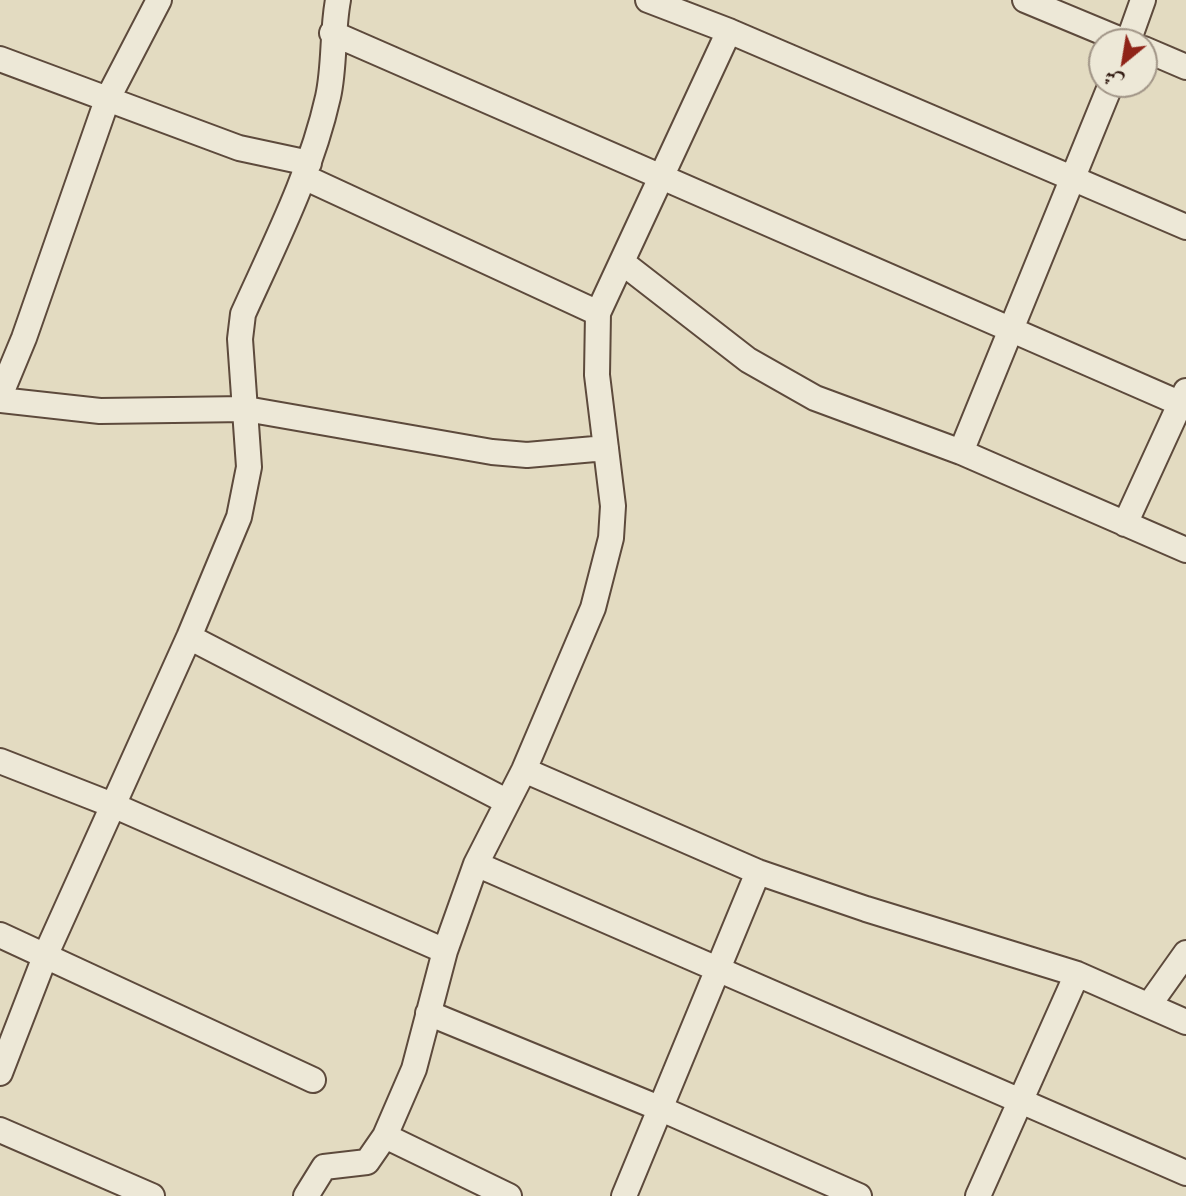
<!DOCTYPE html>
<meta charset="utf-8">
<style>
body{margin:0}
#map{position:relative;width:1186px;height:1196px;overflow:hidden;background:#e3dbc1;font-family:"IM FELL Double Pica",Amiri,serif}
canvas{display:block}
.north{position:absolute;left:1088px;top:28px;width:70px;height:70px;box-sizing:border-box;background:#ede8d7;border:2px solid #a19587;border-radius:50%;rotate:210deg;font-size:19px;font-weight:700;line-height:28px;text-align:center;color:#301910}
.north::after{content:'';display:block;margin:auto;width:24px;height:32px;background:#8f2418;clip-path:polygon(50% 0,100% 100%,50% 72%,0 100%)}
</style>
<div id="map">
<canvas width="1186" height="1196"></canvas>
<div class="north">ش</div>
</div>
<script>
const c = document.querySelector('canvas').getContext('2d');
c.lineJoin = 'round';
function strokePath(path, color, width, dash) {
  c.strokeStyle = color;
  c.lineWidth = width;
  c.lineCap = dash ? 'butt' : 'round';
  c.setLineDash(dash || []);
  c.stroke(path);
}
const street = new Path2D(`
 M648 0 729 31 1186 227
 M1025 0 1126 42
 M332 33 1186 406
 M1128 42 1143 0
 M1144 49 1186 67
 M0 59 239 148 309 163
 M304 177 598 313
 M623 263 748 360 815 398 961 452 1186 550
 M0 396 24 338 107 100 159 0
 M0 400 100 411 246 409 492 452 527 455 606 448
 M961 452 1111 84
 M1125 524 1186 391
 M189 637 506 801
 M0 761 115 806 445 951
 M524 770 758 872 866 909 1077 974 1186 1022
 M476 864 1186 1173
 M0 935 313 1080
 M1149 1005 1186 953
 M428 1013 659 1108 859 1196
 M0 1073 46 954 189 637 239 517 249 467 240 339 243 314C275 243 311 173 328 97 335 66 332 32 338 0
 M0 1130 152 1196
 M385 1136 509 1196
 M306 1196 324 1167 367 1162 385 1136 414 1069 445 951 476 864 524 770 593 608 611 538 613 506 597 375 598 313 729 31
 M624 1196 758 872
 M978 1196 1077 974`);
strokePath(street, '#5d4a3c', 28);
strokePath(street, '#ede8d7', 24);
</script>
